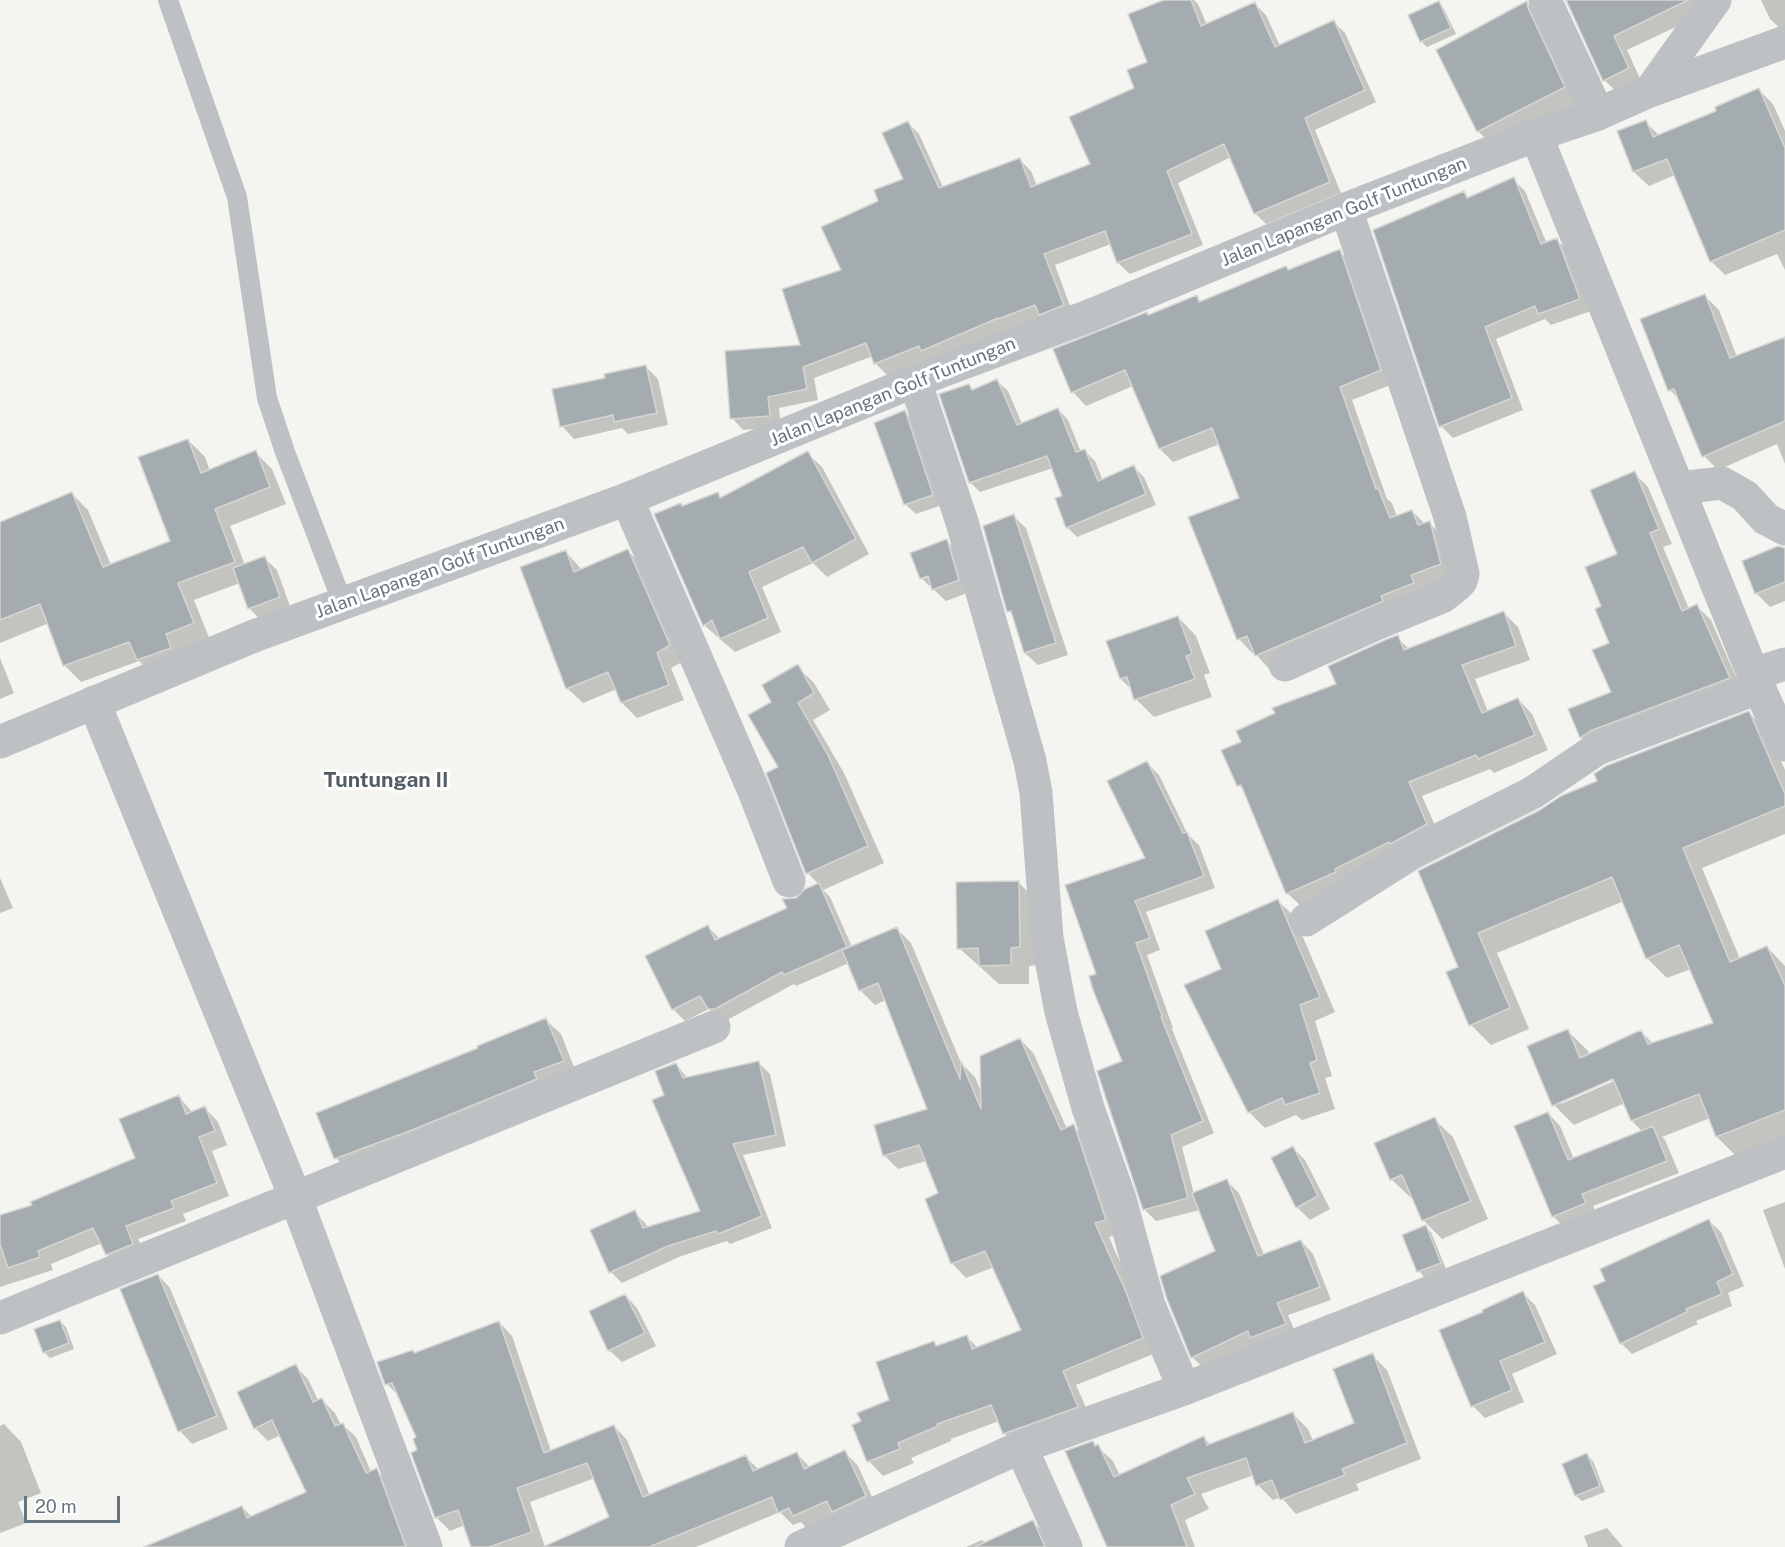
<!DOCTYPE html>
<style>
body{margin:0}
#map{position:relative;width:1785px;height:1547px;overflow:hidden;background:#f4f4f0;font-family:"Public Sans",sans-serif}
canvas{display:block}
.scale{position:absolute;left:24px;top:1496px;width:96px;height:27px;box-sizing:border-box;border:3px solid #65757e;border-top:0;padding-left:8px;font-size:18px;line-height:21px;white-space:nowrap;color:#65757e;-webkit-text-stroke:4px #fff;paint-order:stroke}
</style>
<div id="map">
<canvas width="1785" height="1547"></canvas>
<div class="scale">20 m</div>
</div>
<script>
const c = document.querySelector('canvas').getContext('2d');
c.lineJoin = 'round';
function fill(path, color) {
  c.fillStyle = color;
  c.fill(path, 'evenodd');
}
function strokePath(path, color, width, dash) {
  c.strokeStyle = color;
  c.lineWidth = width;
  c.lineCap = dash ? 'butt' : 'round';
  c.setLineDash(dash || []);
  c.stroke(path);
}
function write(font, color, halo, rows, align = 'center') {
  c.font = font + ' "Public Sans",sans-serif';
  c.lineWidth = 6;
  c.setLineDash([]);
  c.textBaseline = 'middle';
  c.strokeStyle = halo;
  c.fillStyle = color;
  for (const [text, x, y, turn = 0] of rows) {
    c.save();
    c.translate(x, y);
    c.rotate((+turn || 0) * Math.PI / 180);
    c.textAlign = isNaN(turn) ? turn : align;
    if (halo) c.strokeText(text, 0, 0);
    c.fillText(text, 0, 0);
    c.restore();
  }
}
const shadow = new Path2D(`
 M1168 0H1194L1198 4 1207 25 1255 4 1266 15 1280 46 1334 22 1345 33 1376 102 1315 130 1341 193 1266 224 1255 213 1231 157 1178 183 1203 245 1130 274 1118 263 1111 244 1055 265 1074 317 933 361 930 358 887 375 876 364 873 356 814 378 818 400 779 408 781 427 743 430 732 418 802 346 880 202 905 179 908 123 919 134 943 187 1020 160 1031 171 1037 186 1092 165 1136 88 1149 63Z
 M1567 0H1717L1680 25 1627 50 1642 83 1619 94 1604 80Z
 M1761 0H1785V33L1770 19Z
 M1526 2 1541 17 1579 102 1493 146 1478 131Z
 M1439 3 1444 9 1456 34 1427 47 1421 41Z
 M1759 90 1773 104 1785 131V270L1777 254 1725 275 1711 261 1675 175 1649 186 1634 172 1619 132 1645 122 1660 136 1718 111Z
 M1513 179 1525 191 1547 244 1557 240 1569 252 1591 311 1551 325 1545 319 1496 339 1523 410 1453 438 1441 426 1463 193 1469 198Z
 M1339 251 1353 264 1393 384 1352 400 1387 499 1392 503 1397 517 1412 511 1425 524 1429 523 1443 536 1454 577 1396 614 1269 669 1254 652 1252 653 1239 639 1241 499 1220 444 1173 462 1160 449 1133 386 1086 406 1073 392 1149 317 1196 297 1202 303 1286 267 1290 271Z
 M1705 296 1719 310 1737 357 1785 339V464L1777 444 1718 470 1704 456 1680 400 1670 390Z
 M646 367 658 379 668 425 628 434 622 428 574 439 562 426 607 379Z
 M997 381 1008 391 1022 424 1058 409 1068 420 1081 452 1084 450 1095 461 1103 481 1134 467 1144 477 1156 505 1077 537 1067 527 1064 497 1053 468 980 492 970 482 969 386 974 390Z
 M904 411 915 422 942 505 916 514 905 504Z
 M188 440 205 457 210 471 255 452 272 469 286 504 230 526 245 565 264 558 277 570 291 609 262 621 249 608 240 583 194 600 210 640 154 676 139 661 81 682 64 665 49 623 0 643V556L72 494 88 510 111 565 172 541Z
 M807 453 822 467 869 554 827 577 813 563 762 587 781 632 735 652 704 625 717 493 723 499Z
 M1634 473 1648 487 1672 544 1663 547 1689 609 1697 606 1711 620 1743 693 1595 751 1581 737 1613 693 1611 644 1603 607 1619 555Z
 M1013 516 1026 528 1068 655 1038 665 1025 653 1014 617 1009 611Z
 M947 541 959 553 970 592 946 601 921 578Z
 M1785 549V601L1770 607 1756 593Z
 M628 551 643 566 684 661 671 668 684 700 637 718 622 703 617 689 583 703 567 688 566 552 582 570Z
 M1504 613 1518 627 1530 660 1475 679 1488 712 1518 699 1532 714 1548 750 1494 773 1490 769 1422 796 1441 839 1302 907 1287 893 1246 793 1239 785 1243 742 1338 685 1397 637 1410 650Z
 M1178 617 1196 636 1210 673 1204 675 1212 697 1154 717 1136 699 1133 691 1121 679Z
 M0 658 14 693 0 699Z
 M797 666 814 683 830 710 813 720 844 773 884 863 823 890 830 897 852 947 897 929 911 943 961 1063 975 1077 982 1094 1020 1039 1034 1054 1067 1129 1073 1126 1088 1140 1120 1234 1109 1237 1140 1308 1156 1353 1076 1385 1092 1421 1019 1448 1005 1434 999 1421 951 1439V1441L911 1458 914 1463 883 1476 869 1461 854 1425 863 1422 891 1400 934 1343 938 1347 967 1337 978 1348 1023 1330 994 1267 966 1278 952 1263 940 1194 926 1161 898 1169 884 1155 929 1110 886 1000 875 1005 860 990 849 963 796 986 794 984 727 1020H721L709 1009 685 1021 673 1009 708 927 719 938 789 909 797 900 819 885 808 873 781 768 773 703Z
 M1749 713 1769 733 1785 770V834L1702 868 1740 959 1767 947 1785 966V1138L1737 1157 1717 1137 1710 1118 1662 1137 1665 1140 1679 1173 1593 1206 1597 1215 1565 1228 1553 1216 1548 1113 1560 1126 1574 1159 1643 1132 1632 1121 1625 1103 1574 1125 1554 1105 1567 1030 1588 1051 1589 1055 1641 1031 1653 1044 1716 1024 1691 969 1667 978 1647 958 1624 901 1497 953 1529 1029 1491 1045 1471 1025 1460 968 1420 872ZM1620 1075 1621 1078 1561 1104V1100Z
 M1147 763 1159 775 1188 835 1199 845 1215 888 1146 912 1160 950 1147 955 1173 1028 1172 1029 1214 1133 1182 1147 1194 1194 1227 1181 1239 1193 1264 1255 1301 1241 1313 1254 1331 1300 1288 1315 1297 1336 1205 1369 1192 1357 1217 1252 1200 1210 1156 1221 1144 1209 1124 1062 1097 975 1147 859Z
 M0 878 13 908 0 913Z
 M1018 882 1037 901 1038 965 1029 966V984H999L959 948Z
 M1278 901 1294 916 1335 1012 1315 1021 1332 1076 1325 1078 1335 1109 1302 1120 1296 1115 1265 1128 1249 1112Z
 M546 1020 561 1034 577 1075 350 1172 336 1158 480 1049Z
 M759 1063 770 1074 786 1146 743 1155 772 1228 730 1244 727 1241 679 1257 622 1283 611 1272 634 1212 645 1223 648 1228 702 1212 666 1096 676 1064 688 1079Z
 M179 1097 193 1113 205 1108 218 1122 227 1145 212 1151 229 1196 183 1214 186 1221 138 1239 146 1257 120 1267 107 1254 102 1243 51 1264 53 1270 0 1287V1217L34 1206 137 1159Z
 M1434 1119 1453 1137 1488 1219 1442 1239 1423 1220 1413 1196 1410 1197 1391 1179Z
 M1293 1148 1305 1160 1330 1209 1310 1220 1297 1207Z
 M1785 1202V1269L1763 1210Z
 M1709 1221 1721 1232 1744 1286 1728 1293 1732 1306 1696 1321 1698 1324 1632 1354 1621 1343Z
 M1425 1227 1431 1232 1446 1269 1424 1277 1419 1271Z
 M158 1275 170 1288 228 1429 192 1444 180 1431Z
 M1523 1293 1535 1305 1557 1354 1512 1374 1524 1402 1485 1418 1473 1406 1485 1313Z
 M625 1295 637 1308 656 1346 622 1362 609 1350Z
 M60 1321 66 1327 74 1349 50 1358 44 1352Z
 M499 1322 512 1336 551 1451 614 1426 627 1440 650 1496 746 1457 759 1470 797 1454 810 1467 845 1452 858 1466 878 1510 807 1529 801 1522 793 1525 780 1512 696 1547H546L611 1518 595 1478 530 1502 545 1547H472L465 1525 450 1531 436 1517 419 1451 418 1438 399 1396 387 1384 415 1354Z
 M1372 1355 1387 1370 1421 1459 1356 1484 1359 1490 1296 1514 1281 1497 1273 1500 1258 1485 1254 1475 1201 1494 1209 1509 1185 1520 1195 1547H1109L1093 1443 1113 1461 1120 1476 1203 1437 1211 1445 1293 1414 1308 1429 1313 1441 1356 1424Z
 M295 1366 308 1379 319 1402 322 1400 335 1413 341 1425H343L356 1437 371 1472 376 1470 389 1483 413 1547H153L242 1507 252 1517 308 1492 281 1435 268 1441 255 1428Z
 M4 1424 21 1442 41 1493 18 1502 26 1523 0 1533V1426Z
 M1587 1455 1593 1461 1605 1492 1582 1501 1576 1496 1564 1464Z
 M1033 1522 1048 1537 1053 1547H966L982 1540 986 1544Z
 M1607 1528 1623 1547H1588L1584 1536Z`);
const building = new Path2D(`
 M1164 0H1191L1201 26 1255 2 1275 47 1334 20 1365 90 1305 118 1330 182 1254 214 1224 144 1167 171 1192 234 1117 263 1105 231 1044 254 1064 305 1039 315 1035 305 998 319V318L921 351 919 346 874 364 866 343 803 367 807 389 768 397 770 416 730 419 725 351 800 345 782 289 841 270 821 227 878 201 874 190 903 179 882 133 908 121 939 188 1020 158 1031 187 1090 164 1069 117 1134 88 1127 70 1147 62 1128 14Z
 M1566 0H1688L1614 36 1629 68 1603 81Z
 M1439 1 1451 28 1420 42 1408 15Z
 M1527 1 1528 8 1565 87 1477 132 1436 50Z
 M1759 88 1785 148V230L1710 262 1667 159 1633 172 1617 131 1646 120 1653 137 1716 111 1715 107Z
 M1514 177 1541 244 1557 238 1580 299 1538 314 1535 306 1485 327 1512 398 1439 427 1373 230 1464 191 1467 198Z
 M1340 249 1381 370 1340 387 1376 489 1378 488 1390 518 1412 510 1418 525 1430 521 1441 564 1411 575 1414 583 1381 596 1383 601 1255 656 1247 636 1237 640 1188 517 1239 498 1212 428 1159 449 1125 370 1071 393 1053 349 1147 312 1148 315 1197 295 1199 302 1286 266 1288 270Z
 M1705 294 1730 358 1785 337V421L1702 457 1674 389 1668 391 1640 319Z
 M646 365 657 413 614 422 613 415 560 427 552 389 605 378 604 374Z
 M997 379 1017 425 1058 408 1076 452 1085 449 1098 481 1134 465 1146 494 1066 528 1055 498 1062 496 1047 456 969 483 939 394 969 384 972 390Z
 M905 410 933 495 904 505 874 423Z
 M188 439 201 473 256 450 270 487 215 509 235 562 178 583 194 623 166 634 171 648 137 660 129 642 63 666 40 604 0 620V522L72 492 103 567 170 541 138 457Z
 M808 451 856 539 812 563 803 547 749 572 768 618 720 639 712 620 703 626 654 514 681 503 682 506 718 492 720 498Z
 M1635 471 1659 529 1650 533 1682 611 1697 604 1730 678 1590 731 1580 738 1568 709 1611 692 1592 650 1609 643 1595 609 1601 606 1585 567 1617 554 1590 490Z
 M1014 514 1056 643 1024 653 1011 611 1007 612 983 526Z
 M947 539 959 580 932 590 928 576 920 579 910 553Z
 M1778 546 1785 548V582L1755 594 1742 561Z
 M628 549 670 645 657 653 669 685 621 703 608 672 566 689 520 567 566 550 574 572Z
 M265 556 280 597 248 609 233 568Z
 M1504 611 1516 646 1462 665 1482 713 1518 698 1535 735 1478 759 1476 755 1409 782 1427 824 1390 844 1389 842 1335 869 1336 872 1286 894 1241 785 1237 786 1221 750 1241 742 1236 731 1275 713 1272 708 1336 684 1328 666 1385 640 1398 635 1404 650Z
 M1178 616 1192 654 1186 656 1195 679 1134 700 1127 677 1120 679 1106 641Z
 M798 664 814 693 798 703 828 755 868 846 806 874 766 773 778 767 748 715 771 702 762 685Z
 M1749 711 1785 794V806L1683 848 1730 962 1767 946 1785 986V1110L1716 1137 1699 1094 1631 1121 1613 1079 1552 1106 1527 1046 1568 1029 1580 1058 1641 1030 1648 1044 1713 1023 1679 945 1646 959 1612 877 1478 933 1510 1008 1469 1026 1446 972 1458 967 1418 871 1540 810 1561 796 1597 781 1594 774 1606 766Z
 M1147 761 1183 833 1187 832 1204 876 1135 901 1150 938 1136 943 1162 1016 1161 1017 1203 1121 1171 1135 1188 1198 1143 1210 1097 1071 1122 1061 1093 990 1089 976 1096 974 1065 885 1145 858 1107 781Z
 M1019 881 1020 947 1011 948V965L979 966 978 948 957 949 956 882Z
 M819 883 847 947 784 975 782 972 715 1009H708L700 996 672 1010 645 956 708 925 715 940 787 908 782 899 796 898 805 889Z
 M1278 899 1320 997 1300 1005 1317 1060 1310 1063 1320 1093 1285 1105 1282 1098 1248 1113 1184 985 1221 969 1205 931Z
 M897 927 960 1079 961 1061 981 1109 980 1056 1020 1038 1061 1130 1074 1124 1106 1220 1095 1223 1126 1292 1143 1338 1063 1371 1078 1407 1003 1434 991 1405 937 1424 938 1426 898 1443 900 1449 867 1462 852 1425 861 1421 857 1413 889 1400 876 1362 934 1341 936 1346 967 1335 972 1349 1021 1330 985 1251 951 1264 925 1199 938 1193 919 1145 883 1156 874 1125 927 1109 878 983 859 991 842 950Z
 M546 1018 564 1061 534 1072 537 1079 412 1130 334 1159 316 1113 478 1048 477 1046Z
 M759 1061 776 1135 733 1144 762 1216 718 1234 716 1231 668 1246 609 1273 590 1230 635 1210 643 1228 700 1211 652 1100 664 1095 655 1071 676 1063 683 1078Z
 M179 1095 186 1114 205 1106 215 1131 199 1137 217 1183 171 1201 174 1208 126 1226 133 1244 106 1255 93 1228 38 1251 40 1257 8 1268 0 1244V1215L32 1205 30 1202 135 1158 119 1119Z
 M1548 1112 1568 1160 1653 1126 1667 1161 1582 1194 1586 1203 1552 1217 1514 1126Z
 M1435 1117 1471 1201 1422 1221 1402 1175 1390 1180 1374 1143Z
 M1293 1146 1318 1196 1296 1208 1271 1158Z
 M1227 1179 1258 1256 1301 1240 1320 1287 1277 1303 1286 1324 1250 1338 1248 1331 1191 1358 1167 1299 1160 1276 1215 1251 1192 1193Z
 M1709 1219 1733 1274 1717 1282 1722 1294 1686 1309 1687 1312 1620 1344 1593 1286 1605 1281 1600 1269Z
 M1426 1225 1441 1263 1417 1272 1402 1235Z
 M158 1274 217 1416 178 1432 120 1289Z
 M1523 1291 1545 1342 1500 1361 1512 1390 1471 1407 1439 1330 1483 1312 1482 1310Z
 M625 1294 645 1333 608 1351 589 1311Z
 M60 1320 69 1343 43 1353 34 1329Z
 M499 1321 544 1453 614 1425 643 1497 746 1455 753 1471 797 1452 804 1469 845 1450 866 1496 832 1512 827 1501 793 1516 789 1508 778 1513 772 1497 649 1547H543L609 1517 587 1463 517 1488 532 1532 489 1547H471L458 1510 435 1518 411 1453 417 1450 413 1439 416 1437 392 1383 385 1385 377 1362 413 1350 414 1353Z
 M1373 1353 1407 1443 1342 1469 1345 1475 1280 1500 1272 1480 1256 1486 1246 1458 1187 1478 1195 1494 1171 1505 1187 1547H1107L1065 1451 1093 1441 1095 1446 1098 1444 1114 1477 1204 1436 1207 1445 1293 1412 1305 1443 1354 1423 1333 1369Z
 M296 1364 313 1402 322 1398 335 1426 343 1423 366 1473 377 1468 406 1547H144L242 1506 247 1518 306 1492 272 1420 254 1429 237 1392Z
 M1587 1453 1600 1486 1575 1496 1562 1464Z
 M1033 1520 1045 1547H975Z`);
const service = new Path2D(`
 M168 0 237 197 267 398 285 452 343 604`);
const minor = new Path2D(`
 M1545 0 1598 114
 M1650 91 1715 0
 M1536 135 1753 674 1785 745
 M915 381 962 522 1030 761 1036 793 1047 938 1061 1012 1088 1108 1120 1199 1149 1305 1184 1389
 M1679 488 1722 483 1745 496 1766 519 1785 529
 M627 499 754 791 789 881
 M1285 665 1378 623 1442 597 1457 585 1461 581 1463 574 1450 517 1346 209
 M1753 674 1785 664
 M94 702 296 1199 426 1547
 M1306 920 1412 853 1532 793 1597 749 1760 687
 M0 1318 714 1027
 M1021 1447 1066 1547
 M801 1547 1021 1447 1184 1389 1785 1152`);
const tertiary = new Path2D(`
 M0 742 254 636 627 499 915 381 1089 316 1346 209 1536 135 1598 114 1650 91 1785 42`);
const streetNames = [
 ["Jalan Lapangan Golf Tuntungan",1344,212,-22],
 ["Jalan Lapangan Golf Tuntungan",893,392,-22],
 ["Jalan Lapangan Golf Tuntungan",440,568,-20]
];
const quarterNames = [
 ["Tuntungan II",386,781]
];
fill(shadow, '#0003');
fill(building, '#a4acb0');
strokePath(building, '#d5d5d3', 1.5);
strokePath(service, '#bdc1c4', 20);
strokePath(minor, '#bdc1c4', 33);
strokePath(tertiary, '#bdc1c4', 33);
write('18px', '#65757e', '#fff', streetNames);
write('bold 21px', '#535d64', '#fff', quarterNames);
</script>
